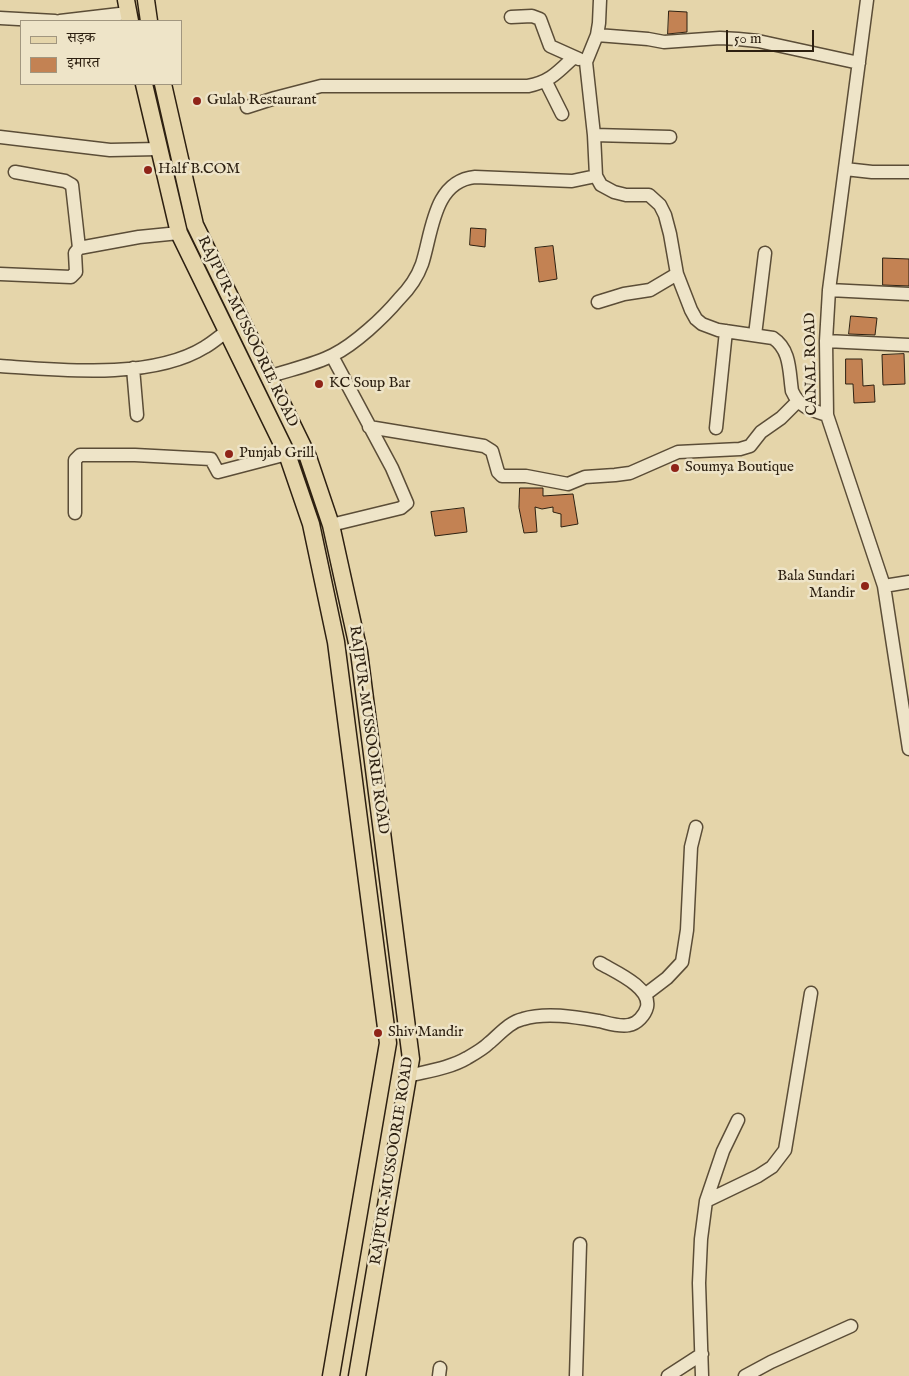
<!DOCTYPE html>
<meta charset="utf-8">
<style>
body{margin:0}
#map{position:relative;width:909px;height:1376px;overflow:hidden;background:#e5d5aa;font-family:"IM FELL English","Noto Serif Devanagari",serif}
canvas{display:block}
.legend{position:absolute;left:20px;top:20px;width:162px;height:65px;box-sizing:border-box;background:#eee4c8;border:1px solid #a1967f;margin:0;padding:6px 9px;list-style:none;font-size:15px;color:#2d2011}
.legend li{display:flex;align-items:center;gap:10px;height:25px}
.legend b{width:25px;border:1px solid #a1967f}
.scale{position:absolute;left:726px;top:30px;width:88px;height:22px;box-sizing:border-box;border:2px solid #2d2011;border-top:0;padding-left:6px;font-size:15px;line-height:18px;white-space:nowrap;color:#2d2011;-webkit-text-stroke:4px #eee4c8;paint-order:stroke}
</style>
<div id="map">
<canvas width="909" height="1376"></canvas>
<ul class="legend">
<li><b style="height:6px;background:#e5d5aa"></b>सड़क</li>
<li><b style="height:14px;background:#c38253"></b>इमारत</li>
</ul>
<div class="scale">50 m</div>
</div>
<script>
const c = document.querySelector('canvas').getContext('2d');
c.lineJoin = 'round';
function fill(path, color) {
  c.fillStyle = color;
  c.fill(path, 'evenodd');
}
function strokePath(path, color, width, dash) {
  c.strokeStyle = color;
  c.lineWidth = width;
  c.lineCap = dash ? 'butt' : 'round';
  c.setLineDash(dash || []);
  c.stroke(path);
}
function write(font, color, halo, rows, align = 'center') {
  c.font = font + ' "IM FELL English",serif';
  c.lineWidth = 5;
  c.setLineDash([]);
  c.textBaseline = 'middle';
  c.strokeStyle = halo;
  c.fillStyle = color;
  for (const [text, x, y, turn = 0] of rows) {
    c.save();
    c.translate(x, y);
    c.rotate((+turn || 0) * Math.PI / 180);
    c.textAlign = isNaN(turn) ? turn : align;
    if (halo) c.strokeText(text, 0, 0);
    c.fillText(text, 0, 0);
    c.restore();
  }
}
const building = new Path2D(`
 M669 11 687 12V32L668 34Z
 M471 228 486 229 485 247 470 245Z
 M553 246 557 279 539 282 535 248Z
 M883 258 909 259V286L883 285Z
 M851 316 877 318 875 335 849 334Z
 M904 354 905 384 883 385 882 355Z
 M846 359H862L863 386 874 385 875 402 854 403 853 384H846Z
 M520 488H543V496L573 494 578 524 561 527V514L553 512V507L542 509 535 507 537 532 524 533 519 508Z
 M464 508 467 532 435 536 431 512Z`);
const minor = new Path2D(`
 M600 0 599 23 597 35 586 62 594 135 596 176 601 185 614 192 626 195H649L660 205 665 215 670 234 677 274 691 310 696 319 702 324 718 330 773 338C791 350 789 372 792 391 799 407 811 410 827 415
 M867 0 829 290 826 341 827 415 884 586 909 749
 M511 17 532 16 540 19 550 46 579 59
 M0 18 55 21
 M60 21 128 13
 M597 35 648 39 664 42 720 38 738 39 758 41 859 63
 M546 82 562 114
 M247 107 275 98 321 86H528C550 82 558 72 574 57
 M594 135 670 137
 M0 137 110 150 158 149
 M845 169 872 172H909
 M15 172 65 181 72 185 79 248
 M0 274 71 277 76 272 75 253 79 248 139 237 179 233
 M829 290 909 294
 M598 302 624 294 650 290 677 274
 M755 335 765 253
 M826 341 909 345
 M0 366C60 370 152 380 205 347 212 343 219 337 227 331
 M133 368 137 415
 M268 377C288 370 314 365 333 355 355 344 383 318 399 299 409 289 417 278 422 264 432 234 433 181 475 177L572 181 596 176
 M369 427 484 446 492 451 498 472 502 476H526L568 484 585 477 615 475 630 473 678 452 740 449 750 446 761 432 781 418 798 401
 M716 428 726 331
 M75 513V460L80 455H135L211 459 218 472 287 454
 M331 525 401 508 407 503 392 468 332 356
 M884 586 909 582
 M646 994 667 978 682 962 687 930 691 847 696 827
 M408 1076C428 1071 450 1068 467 1058 474 1054 483 1049 489 1043 499 1035 509 1022 523 1019 546 1012 575 1017 599 1021 608 1023 619 1027 629 1025 637 1024 645 1015 647 1007 651 987 615 972 600 963
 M706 1201 758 1176 772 1167 785 1150 811 993
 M439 1376 440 1368
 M576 1376 580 1244
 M668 1376 702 1354
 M702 1376 699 1283 701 1239 706 1201 723 1151 738 1120
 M745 1376 771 1362 851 1326`);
const major = new Path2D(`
 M126 0 130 21
 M146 0 149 21
 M144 84 179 233 287 454 311 524 336 642 388 1043 331 1376
 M163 84 195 225 308 457 331 525 359 652 411 1059 357 1376`);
const markers = [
 [197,101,5,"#8f2418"],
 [148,170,5,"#8f2418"],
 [319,384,5,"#8f2418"],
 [229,454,5,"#8f2418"],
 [675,468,5,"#8f2418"],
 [865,586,5,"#8f2418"],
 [378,1033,5,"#8f2418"]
];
const poiNames = [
 ["Gulab Restaurant",207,101],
 ["Half B.COM",158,170],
 ["KC Soup Bar",329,384],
 ["Punjab Grill",239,454],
 ["Soumya Boutique",685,468],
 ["Bala Sundari",855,577,"right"],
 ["Mandir",855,594,"right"],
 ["Shiv Mandir",388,1033]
];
const streetNames = [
 ["RAJPUR-MUSSOORIE ROAD",247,332,64],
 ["CANAL ROAD",812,364,-91],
 ["RAJPUR-MUSSOORIE ROAD",368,730,82],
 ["RAJPUR-MUSSOORIE ROAD",393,1161,-81]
];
fill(building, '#c38253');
strokePath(building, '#2d2011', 1);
strokePath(minor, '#5b4d37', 15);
strokePath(major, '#2d2011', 19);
strokePath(minor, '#eee4c8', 12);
strokePath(major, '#e5d5aa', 16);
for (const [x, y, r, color] of markers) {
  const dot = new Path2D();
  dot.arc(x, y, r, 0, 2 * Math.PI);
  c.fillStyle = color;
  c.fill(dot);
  strokePath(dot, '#eee4c8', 2);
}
write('15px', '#2d2011', '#eee4c8', poiNames, 'left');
write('15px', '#2d2011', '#eee4c8', streetNames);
</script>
